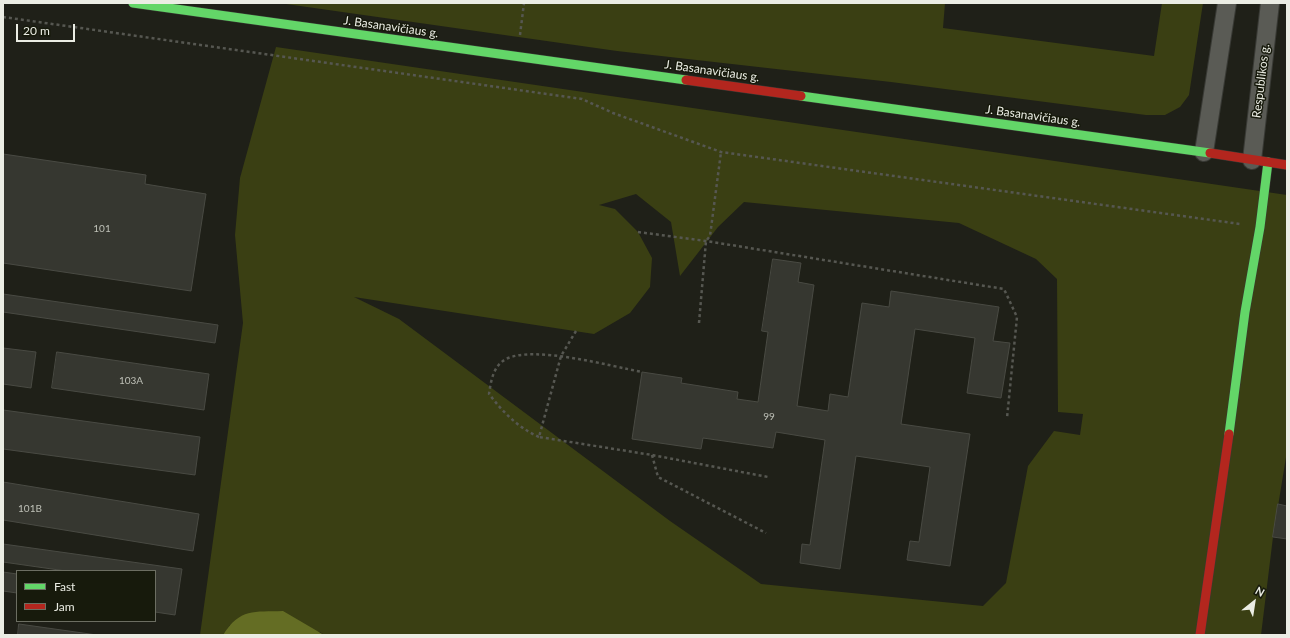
<!DOCTYPE html>
<meta charset="utf-8">
<style>
body{margin:0}
#map{position:relative;width:1290px;height:638px;overflow:hidden;background:#1f2018;font-family:Lato,sans-serif}
canvas{display:block}
.frame{position:absolute;inset:0;border:4px solid #ebede4;pointer-events:none}
.legend{position:absolute;left:16px;top:570px;width:140px;height:52px;box-sizing:border-box;background:#171a0c;border:1px solid #6c6e62;margin:0;padding:5px 7px;list-style:none;font-size:12px;color:#ebede4}
.legend li{display:flex;align-items:center;gap:8px;height:20px}
.legend b{width:20px;border:1px solid #6c6e62}
.north{position:absolute;left:1234px;top:582px;width:40px;height:40px;-webkit-text-stroke:3px #171a0c;paint-order:stroke;rotate:30deg;font-size:11px;font-weight:700;line-height:16px;text-align:center;color:#ebede4}
.north::after{content:'';display:block;margin:auto;width:14px;height:18px;background:#ebede4;clip-path:polygon(50% 0,100% 100%,50% 72%,0 100%)}
.scale{position:absolute;left:16px;top:24px;width:59px;height:18px;box-sizing:border-box;border:2px solid #ebede4;border-top:0;padding-left:5px;font-size:12px;line-height:14px;white-space:nowrap;color:#ebede4;-webkit-text-stroke:3px #171a0c;paint-order:stroke}
</style>
<div id="map">
<canvas width="1290" height="638"></canvas>
<div class="frame"></div>
<ul class="legend">
<li><b style="height:5px;background:#63d668"></b>Fast</li>
<li><b style="height:5px;background:#b3261e"></b>Jam</li>
</ul>
<div class="north">N</div>
<div class="scale">20 m</div>
</div>
<script>
const c = document.querySelector('canvas').getContext('2d');
c.lineJoin = 'round';
function fill(path, color) {
  c.fillStyle = color;
  c.fill(path, 'evenodd');
}
function strokePath(path, color, width, dash) {
  c.strokeStyle = color;
  c.lineWidth = width;
  c.lineCap = dash ? 'butt' : 'round';
  c.setLineDash(dash || []);
  c.stroke(path);
}
function write(font, color, halo, rows, align = 'center') {
  c.font = font + ' Lato,sans-serif';
  c.lineWidth = 3;
  c.setLineDash([]);
  c.textBaseline = 'middle';
  c.strokeStyle = halo;
  c.fillStyle = color;
  for (const [text, x, y, turn = 0] of rows) {
    c.save();
    c.translate(x, y);
    c.rotate((+turn || 0) * Math.PI / 180);
    c.textAlign = isNaN(turn) ? turn : align;
    if (halo) c.strokeText(text, 0, 0);
    c.fillText(text, 0, 0);
    c.restore();
  }
}
const green = new Path2D(`
 M279 3H945L943 28 1154 56 1162 3H1203L1189 95 1180 107 1165 115H1146L891 82 617 51Z
 M276 47 1287 195V451L1273 537 1261 635H324L320 632 230 625 223 635H200L243 323 235 235 240 178ZM636 194 671 222 680 276 718 227 744 202 959 223 1036 259 1057 279 1058 412 1083 414 1080 435 1054 431 1028 466 1006 583 983 606 761 584 670 521 399 319 354 297 594 334 630 313 650 287 652 258 638 232 615 209 599 205Z`);
const water = new Path2D(`
 M283 611 324 635H223C240 608 254 612 283 611Z`);
const building = new Path2D(`
 M3 154 146 175 145 184 206 194 191 291 3 263Z
 M773 259 801 263 798 282 814 285 797 406 828 411 830 394 848 397 862 303 889 307 891 291 999 307 993 341 1010 343 1001 398 967 393 975 338 915 329 901 424 970 434 950 566 907 560 910 541 919 542 930 467 856 456 840 569 800 563 802 544 810 545 825 440 776 432 773 448 703 438 701 449 632 439 642 372 682 378 681 383 738 392 737 399 758 402 768 332 762 331Z
 M3 294 218 325 215 343 3 312Z
 M3 348 36 352 31 388 3 384Z
 M57 352 209 374 204 410 52 388Z
 M3 410 200 437 195 475 3 449Z
 M3 482 199 514 193 551 3 520Z
 M1278 504 1287 506V539L1273 537Z
 M3 544 182 569 175 615 155 612V571H66L3 562Z
 M3 572 17 574V593L3 591Z
 M19 624 97 635H18Z`);
const path = new Path2D(`
 M3 17 582 99 613 113 721 152 1240 224
 M520 35 524 3
 M638 232 706 241 1004 289 1017 317 1007 418
 M699 323 706 241 710 236 721 152
 M576 331 561 356 539 437 652 455 768 477
 M539 437C517 427 503 412 489 394 491 381 493 366 506 359 534 345 610 366 642 372
 M652 455 658 477 766 533`);
const street = new Path2D(`
 M1204 152 1227 3
 M1252 160 1270 3`);
const fast = new Path2D(`
 M133 3 686 80
 M801 96 1210 153
 M1229 434 1245 312 1260 227 1268 162`);
const jam = new Path2D(`
 M686 80 801 96
 M1210 153 1287 165
 M1200 635 1229 434`);
const numberNames = [
 ["101",102,229],
 ["103A",131,381],
 ["99",769,417],
 ["101B",30,509]
];
const streetNames = [
 ["J. Basanavičiaus g.",391,27,8],
 ["J. Basanavičiaus g.",712,71,8],
 ["Respublikos g.",1261,81,-83],
 ["J. Basanavičiaus g.",1033,116,8]
];
fill(green, '#3a3f13');
fill(water, '#646d24');
fill(building, '#363730');
strokePath(building, '#494a43', 1);
strokePath(street, '#393a35', 20);
strokePath(fast, '#393a35', 10);
strokePath(jam, '#393a35', 10);
strokePath(path, '#565751', 2.5, [3, 3]);
strokePath(street, '#5a5b55', 18);
strokePath(fast, '#63d668', 9);
strokePath(jam, '#b3261e', 9);
write('10px', '#bec0b7', null, numberNames);
write('12px', '#ebede4', '#171a0c', streetNames);
</script>
